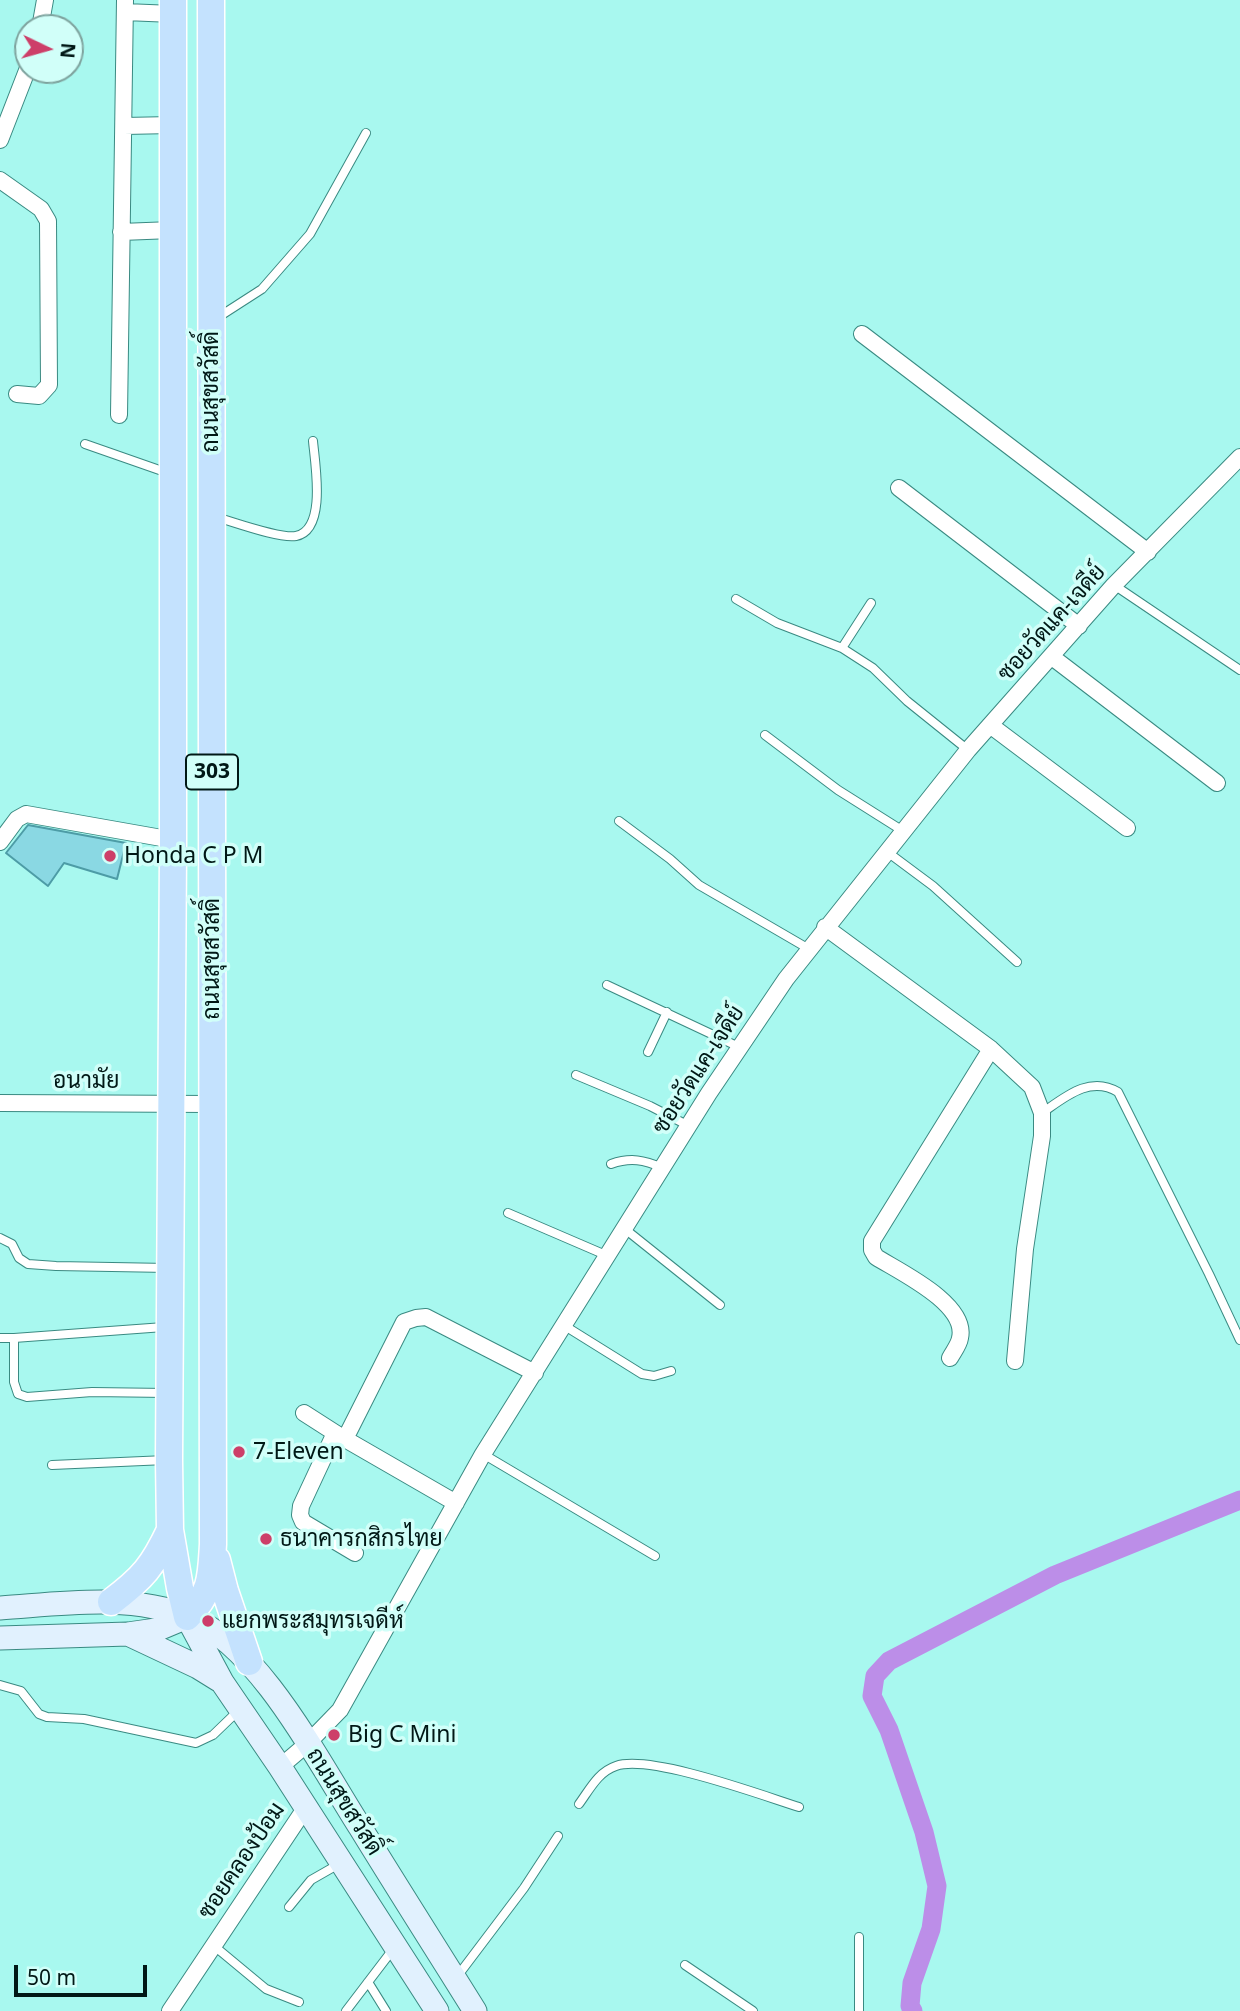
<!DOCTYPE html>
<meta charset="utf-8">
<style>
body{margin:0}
#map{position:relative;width:1240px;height:2011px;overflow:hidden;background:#a8f8ef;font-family:"Noto Sans",sans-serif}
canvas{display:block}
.north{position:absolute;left:14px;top:14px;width:70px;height:70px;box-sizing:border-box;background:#d1fff9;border:2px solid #7ea39e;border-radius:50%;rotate:95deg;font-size:19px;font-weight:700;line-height:28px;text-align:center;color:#011816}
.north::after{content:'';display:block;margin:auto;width:24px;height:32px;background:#cd3f69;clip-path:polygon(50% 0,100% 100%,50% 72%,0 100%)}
.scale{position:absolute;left:14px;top:1965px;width:133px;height:32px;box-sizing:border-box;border:4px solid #011816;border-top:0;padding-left:9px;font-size:21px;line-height:24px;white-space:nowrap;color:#011816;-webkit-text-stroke:5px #d1fff9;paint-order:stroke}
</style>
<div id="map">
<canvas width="1240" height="2011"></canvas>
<div class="north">N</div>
<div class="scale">50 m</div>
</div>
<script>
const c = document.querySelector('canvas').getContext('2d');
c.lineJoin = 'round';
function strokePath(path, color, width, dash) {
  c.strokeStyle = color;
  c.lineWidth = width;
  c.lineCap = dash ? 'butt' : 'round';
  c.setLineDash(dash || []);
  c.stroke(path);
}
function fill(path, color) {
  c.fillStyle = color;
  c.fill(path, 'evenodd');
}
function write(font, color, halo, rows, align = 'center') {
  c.font = font + ' "Noto Sans",Sarabun,sans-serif';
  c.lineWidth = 7;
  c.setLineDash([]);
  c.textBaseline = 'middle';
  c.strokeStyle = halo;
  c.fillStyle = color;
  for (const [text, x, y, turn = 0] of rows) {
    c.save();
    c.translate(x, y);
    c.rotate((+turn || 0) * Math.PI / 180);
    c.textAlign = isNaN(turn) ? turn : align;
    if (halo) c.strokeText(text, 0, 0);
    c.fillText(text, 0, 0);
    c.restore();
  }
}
const canal = new Path2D(`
 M913 2011 910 2006 912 1983 931 1929 937 1886 924 1832 889 1730 872 1696 875 1676 889 1661 1055 1575 1240 1500`);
const building = new Path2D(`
 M28 825 126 843 117 879 64 863 48 886 6 853Z`);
const lane = new Path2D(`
 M217 318 262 289 310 234 366 133
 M85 444 168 473
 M216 517C234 522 280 539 296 536 327 530 315 464 313 441
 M1114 585 1240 670
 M736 599 777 623 842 648 873 668 907 701 968 750
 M842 648 871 603
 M765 735 838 790 903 831
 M619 821 670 859 699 885 809 949
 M886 851 933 886 1017 962
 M607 985 739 1047
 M648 1052 667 1012
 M576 1075 650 1106 689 1126
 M1042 1113C1065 1097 1090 1075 1118 1092L1209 1274 1240 1340
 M611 1164C631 1157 644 1160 663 1168
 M508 1213 608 1256
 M625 1229 720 1305
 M0 1238 12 1244 19 1258 28 1264 56 1266 168 1268
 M565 1326 642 1374 654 1376 671 1371
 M164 1327 14 1338V1382L18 1394 27 1397 92 1392 167 1393
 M0 1338H14
 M483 1454 655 1556
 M52 1465 166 1460
 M0 1685 21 1691 39 1714 47 1717 84 1719 196 1743 213 1735 239 1710
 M579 1804C590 1789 598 1772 616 1766 650 1754 761 1795 799 1807
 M289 1907 311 1880 339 1864
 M859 1937V2011
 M213 1945 266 1989 299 2002
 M685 1965 753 2011
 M456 1978 524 1888 558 1836
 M368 1982 386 2011
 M346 2011 394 1948`);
const street = new Path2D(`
 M125 12 173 14
 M40 28 45 0
 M124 126 172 125
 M0 140 28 68
 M0 180 41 209 48 221 49 385 39 396 17 394
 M121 232 172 230
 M862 334 1148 552
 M119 415 125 0
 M899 488 1079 626
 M1052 657 1217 783
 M990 725 1127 828
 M0 842 17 819 26 814 173 840
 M825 927 991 1049 1032 1087 1042 1113V1136L1025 1249 1015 1361
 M0 1103 212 1104
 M950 1358C953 1352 959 1345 960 1338 968 1304 900 1272 876 1257L872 1250V1241L991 1049
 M304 1413 343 1438
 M335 1433 301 1506 300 1515 303 1522 355 1553
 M456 1503 345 1439 404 1322 416 1318 426 1317 535 1373
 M280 1767 307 1744 340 1710 483 1454 709 1093 786 979 968 750 1114 585 1240 457
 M170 2011 306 1807`);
const secondary = new Path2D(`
 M0 1608C61 1604 130 1593 189 1617 260 1646 319 1763 360 1827 398 1889 437 1950 475 2011
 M187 1617 222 1682 280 1767 437 2011
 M128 1634 198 1667 219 1680
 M0 1638 128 1634 156 1630 187 1617`);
const primary = new Path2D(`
 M173 0V852L169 1460 170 1530 180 1588 187 1617C212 1593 211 1576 213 1544L211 0
 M217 1560 225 1591 249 1662
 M111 1602C143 1578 153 1566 170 1530`);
const markers = [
 [110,856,7,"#cd3f69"],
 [239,1452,7,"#cd3f69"],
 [266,1539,7,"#cd3f69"],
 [208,1621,7,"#cd3f69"],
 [334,1735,7,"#cd3f69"]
];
const shields = [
 [212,772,52]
];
const shieldNames = [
 ["303",212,772]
];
const streetNames = [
 ["ถนนสุขสวัสดิ์",211,392,-90],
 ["ซอยวัดแค-เจดีย์",1052,623,-48],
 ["ถนนสุขสวัสดิ์",212,959,-90],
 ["ซอยวัดแค-เจดีย์",699,1070,-57],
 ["อนามัย",86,1081],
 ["ถนนสุขสวัสดิ์",344,1802,58],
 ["ซอยคลองป้อม",242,1861,-56]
];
const poiNames = [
 ["Honda C P M",124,856],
 ["7-Eleven",253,1452],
 ["ธนาคารกสิกรไทย",280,1539],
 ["แยกพระสมุทรเจดีห์",222,1621],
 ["Big C Mini",348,1735]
];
strokePath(canal, '#bc8ee8', 19);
fill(building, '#8ad8e3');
strokePath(building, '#4d9ca6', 2);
strokePath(lane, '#3a8a82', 10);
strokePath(street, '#3a8a82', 18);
strokePath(secondary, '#3a8a82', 25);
strokePath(primary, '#fff', 29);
strokePath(lane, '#fff', 8);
strokePath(street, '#fff', 16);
strokePath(secondary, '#e1f1fe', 23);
strokePath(primary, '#c4e2fe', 26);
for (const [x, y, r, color] of markers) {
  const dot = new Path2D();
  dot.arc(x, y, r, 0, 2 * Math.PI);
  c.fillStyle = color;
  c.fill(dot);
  strokePath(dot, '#d1fff9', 2.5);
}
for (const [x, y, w] of shields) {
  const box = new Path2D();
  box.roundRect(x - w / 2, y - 17.5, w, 35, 5);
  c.fillStyle = '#d1fff9';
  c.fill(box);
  strokePath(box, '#011816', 2);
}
write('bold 21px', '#011816', null, shieldNames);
write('23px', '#011816', '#d1fff9', streetNames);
write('23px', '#011816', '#d1fff9', poiNames, 'left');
</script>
